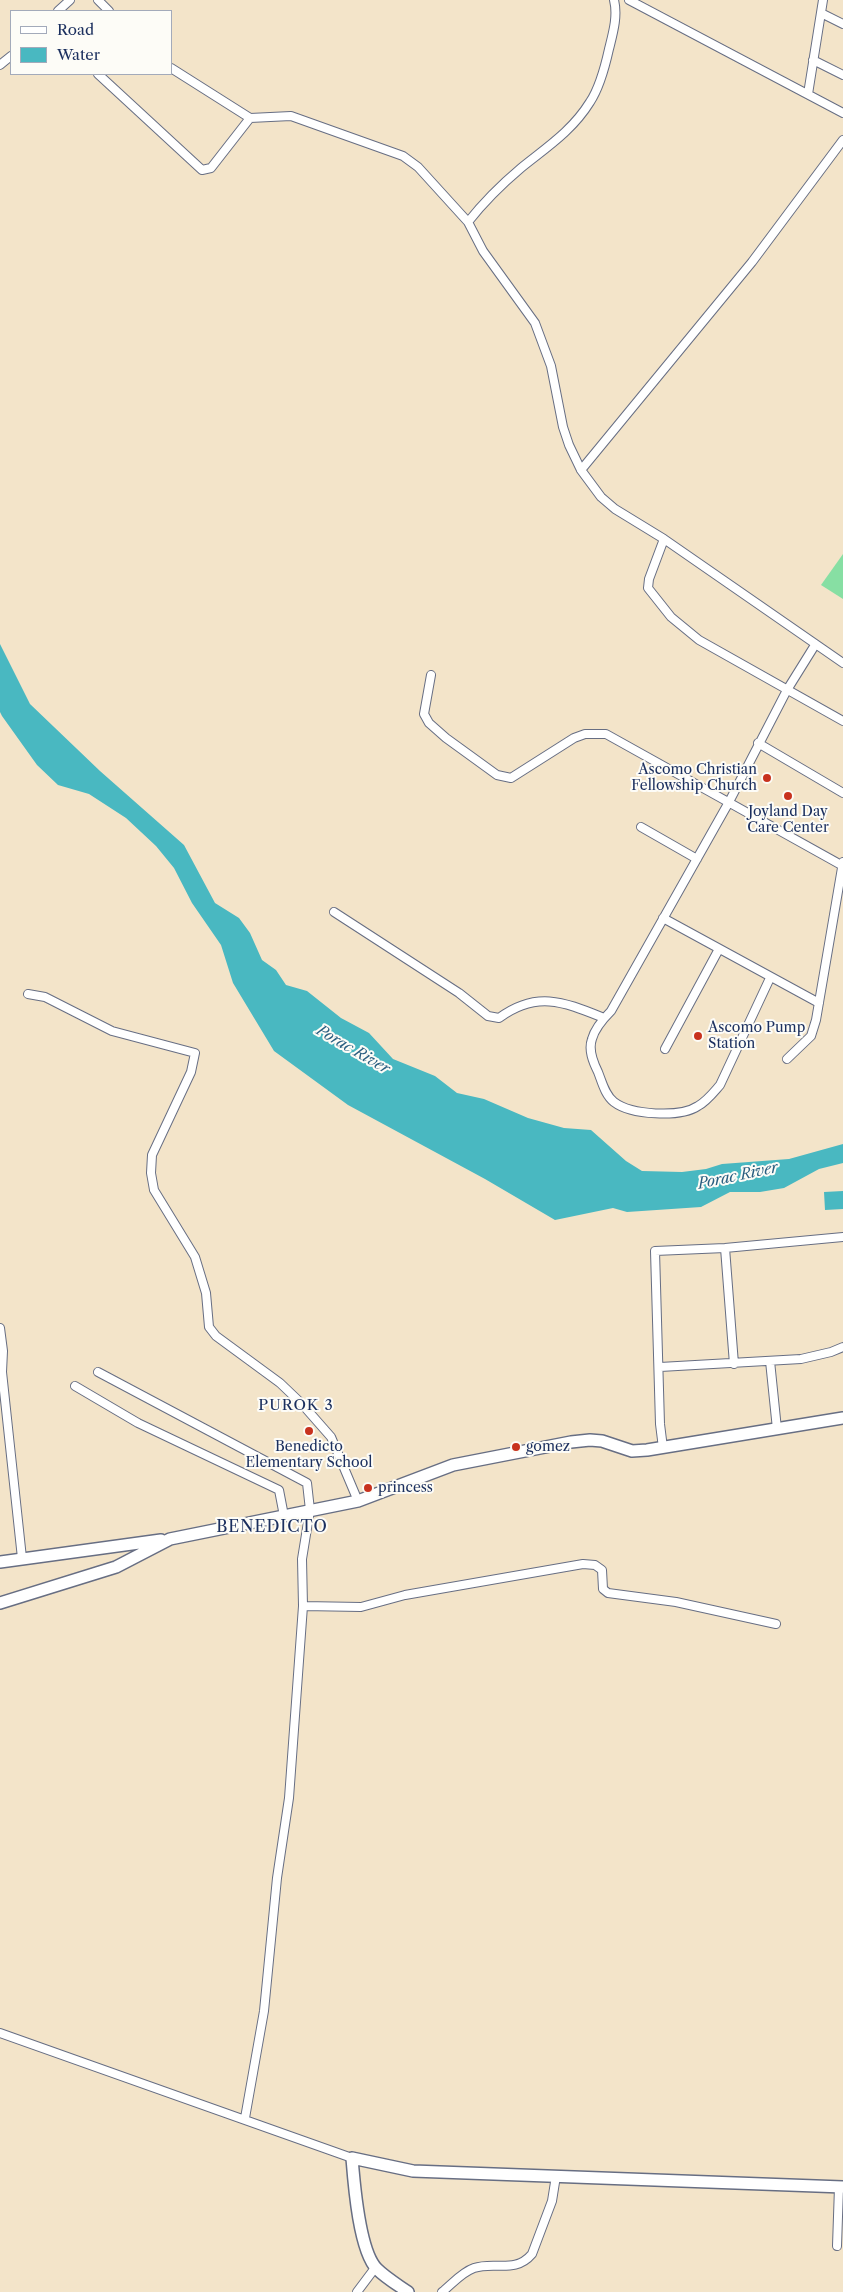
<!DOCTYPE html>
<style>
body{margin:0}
#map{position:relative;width:843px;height:2292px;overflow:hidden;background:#f3e4c9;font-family:"Libre Caslon Text",serif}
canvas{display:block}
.legend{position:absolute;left:10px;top:10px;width:162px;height:65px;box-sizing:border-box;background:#fdfcf7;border:1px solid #a3aaba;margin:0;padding:6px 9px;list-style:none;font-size:15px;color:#1b2f5e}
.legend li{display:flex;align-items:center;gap:10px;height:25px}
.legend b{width:25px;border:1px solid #a3aaba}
</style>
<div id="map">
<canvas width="843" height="2292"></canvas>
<ul class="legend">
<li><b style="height:6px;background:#fff"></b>Road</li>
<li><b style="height:14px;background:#49b8c1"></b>Water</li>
</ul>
</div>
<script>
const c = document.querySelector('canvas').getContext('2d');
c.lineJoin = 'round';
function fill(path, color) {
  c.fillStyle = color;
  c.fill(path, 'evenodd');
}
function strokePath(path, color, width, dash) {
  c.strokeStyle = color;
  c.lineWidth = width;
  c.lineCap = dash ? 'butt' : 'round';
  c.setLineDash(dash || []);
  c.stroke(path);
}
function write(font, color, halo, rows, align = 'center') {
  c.font = font + ' "Libre Caslon Text",serif';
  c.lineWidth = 4;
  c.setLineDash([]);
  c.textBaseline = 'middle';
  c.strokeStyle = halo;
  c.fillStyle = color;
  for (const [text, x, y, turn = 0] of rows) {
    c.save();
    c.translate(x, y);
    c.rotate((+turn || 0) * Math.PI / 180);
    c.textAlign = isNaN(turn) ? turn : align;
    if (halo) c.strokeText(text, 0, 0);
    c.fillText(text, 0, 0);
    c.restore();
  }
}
const green = new Path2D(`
 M843 554V599L821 585Z`);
const water = new Path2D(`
 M0 644 30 704 100 771 184 845 215 903 239 918 250 933 262 960 276 970 286 985 307 991 341 1018 369 1033 393 1059 435 1076 457 1093 484 1099 528 1118 564 1128 591 1130 626 1161 642 1171 682 1172 706 1169 722 1164 789 1159 843 1144V1163L819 1169 784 1188 760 1192H730L701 1207 627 1212 613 1208 555 1220 485 1179 348 1105 274 1051 233 983 221 945 192 903 174 868 156 846 126 818 89 794 58 785 37 765 2 716 0 712Z
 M843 1191V1209L825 1210 824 1192Z`);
const street = new Path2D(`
 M98 0 109 11
 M629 0 843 113
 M58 11 70 0
 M821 13 843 24
 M813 60 843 75
 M0 65 11 56
 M171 68 250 118 291 116 403 156 418 167 468 222 483 251 535 323 551 366 563 427 569 445 581 470 601 497 615 509 664 539 843 663
 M98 74 202 170 211 168 250 118
 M808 94 823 0
 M468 222C483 203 502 184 521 168 547 147 572 131 590 102 600 87 605 67 609 49 613 33 618 16 614 0
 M581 470 752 262 843 140
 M664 539 649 579 648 588 671 617 699 640 843 721
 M431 675 424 714 429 723 446 738 497 775 511 778 574 738 585 734H606L843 866
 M758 743 843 793
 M641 827 697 859
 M334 912 459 993 488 1016 499 1018C537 990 564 1002 604 1018
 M663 918 819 1003
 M770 978 720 1085C713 1093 707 1101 698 1106 680 1118 631 1115 614 1102 605 1095 602 1082 598 1072 593 1062 588 1050 592 1039 595 1028 603 1019 611 1011L729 802 787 690 815 645
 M28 994 45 997 112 1031 195 1053 191 1072 152 1155 151 1173 154 1190 195 1257 206 1293 209 1327 216 1336 280 1383 302 1404 331 1437 358 1501
 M665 1049 719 949
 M787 1059 811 1036 816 1020 843 862
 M725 1248 734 1364
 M0 1328 3 1351
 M0 1349 3 1351 2 1372 22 1558
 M770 1361 777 1429
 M660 1367 801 1359 831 1352 843 1347
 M98 1372 307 1483 310 1510 302 1559 303 1606 289 1798 277 1878 264 2011 245 2118
 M75 1386 138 1423 279 1490 284 1516
 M663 1448 660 1424 655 1251 725 1248 843 1237
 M303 1606 361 1607 405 1595 583 1564 595 1565 602 1570 603 1589 608 1593 676 1602 776 1624
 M0 2033 352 2158
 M837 2246 839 2187
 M357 2292 375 2268
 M442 2292C452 2284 462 2272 474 2268 495 2261 515 2274 532 2254L552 2201 556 2176`);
const secondary = new Path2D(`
 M0 1562 161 1540
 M0 1603 116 1567 170 1539 358 1501 453 1465 571 1442 590 1440 602 1441 632 1451 647 1450 843 1418
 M408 2292C398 2285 386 2278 377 2269 359 2251 354 2183 352 2158L413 2171 843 2187`);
const markers = [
 [767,778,5,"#c8321e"],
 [788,796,5,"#c8321e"],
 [698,1036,5,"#c8321e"],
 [309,1431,5,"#c8321e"],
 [516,1447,5,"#c8321e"],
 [368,1488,5,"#c8321e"]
];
const poiNames = [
 ["Ascomo Christian",757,770,"right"],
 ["Fellowship Church",757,786,"right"],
 ["Joyland Day",788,812,"center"],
 ["Care Center",788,828,"center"],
 ["Ascomo Pump",708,1028],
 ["Station",708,1044],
 ["Benedicto",309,1447,"center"],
 ["Elementary School",309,1463,"center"],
 ["gomez",526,1447],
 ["princess",378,1488]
];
const waterNames = [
 ["Porac River",353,1050,30],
 ["Porac River",738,1176,-12]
];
const neighbourhoodNames = [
 ["PUROK 3",296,1406]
];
const quarterNames = [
 ["BENEDICTO",272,1527]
];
fill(green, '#87dfa3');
fill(water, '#49b8c1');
strokePath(street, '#676e83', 10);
strokePath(secondary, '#676e83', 14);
strokePath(street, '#fff', 8);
strokePath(secondary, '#fff', 11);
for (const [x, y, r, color] of markers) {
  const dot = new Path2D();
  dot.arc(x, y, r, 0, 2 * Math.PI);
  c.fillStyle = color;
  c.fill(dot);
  strokePath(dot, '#fdfcf7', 2);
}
write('14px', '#1b2f5e', '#fdfcf7', poiNames, 'left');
write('italic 15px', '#2b5f81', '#fdfcf7', waterNames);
c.letterSpacing = '1px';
write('15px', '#1b2f5e', '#fdfcf7', neighbourhoodNames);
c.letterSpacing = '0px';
c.letterSpacing = '1px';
write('16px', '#1b2f5e', '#fdfcf7', quarterNames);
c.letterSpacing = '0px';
</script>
